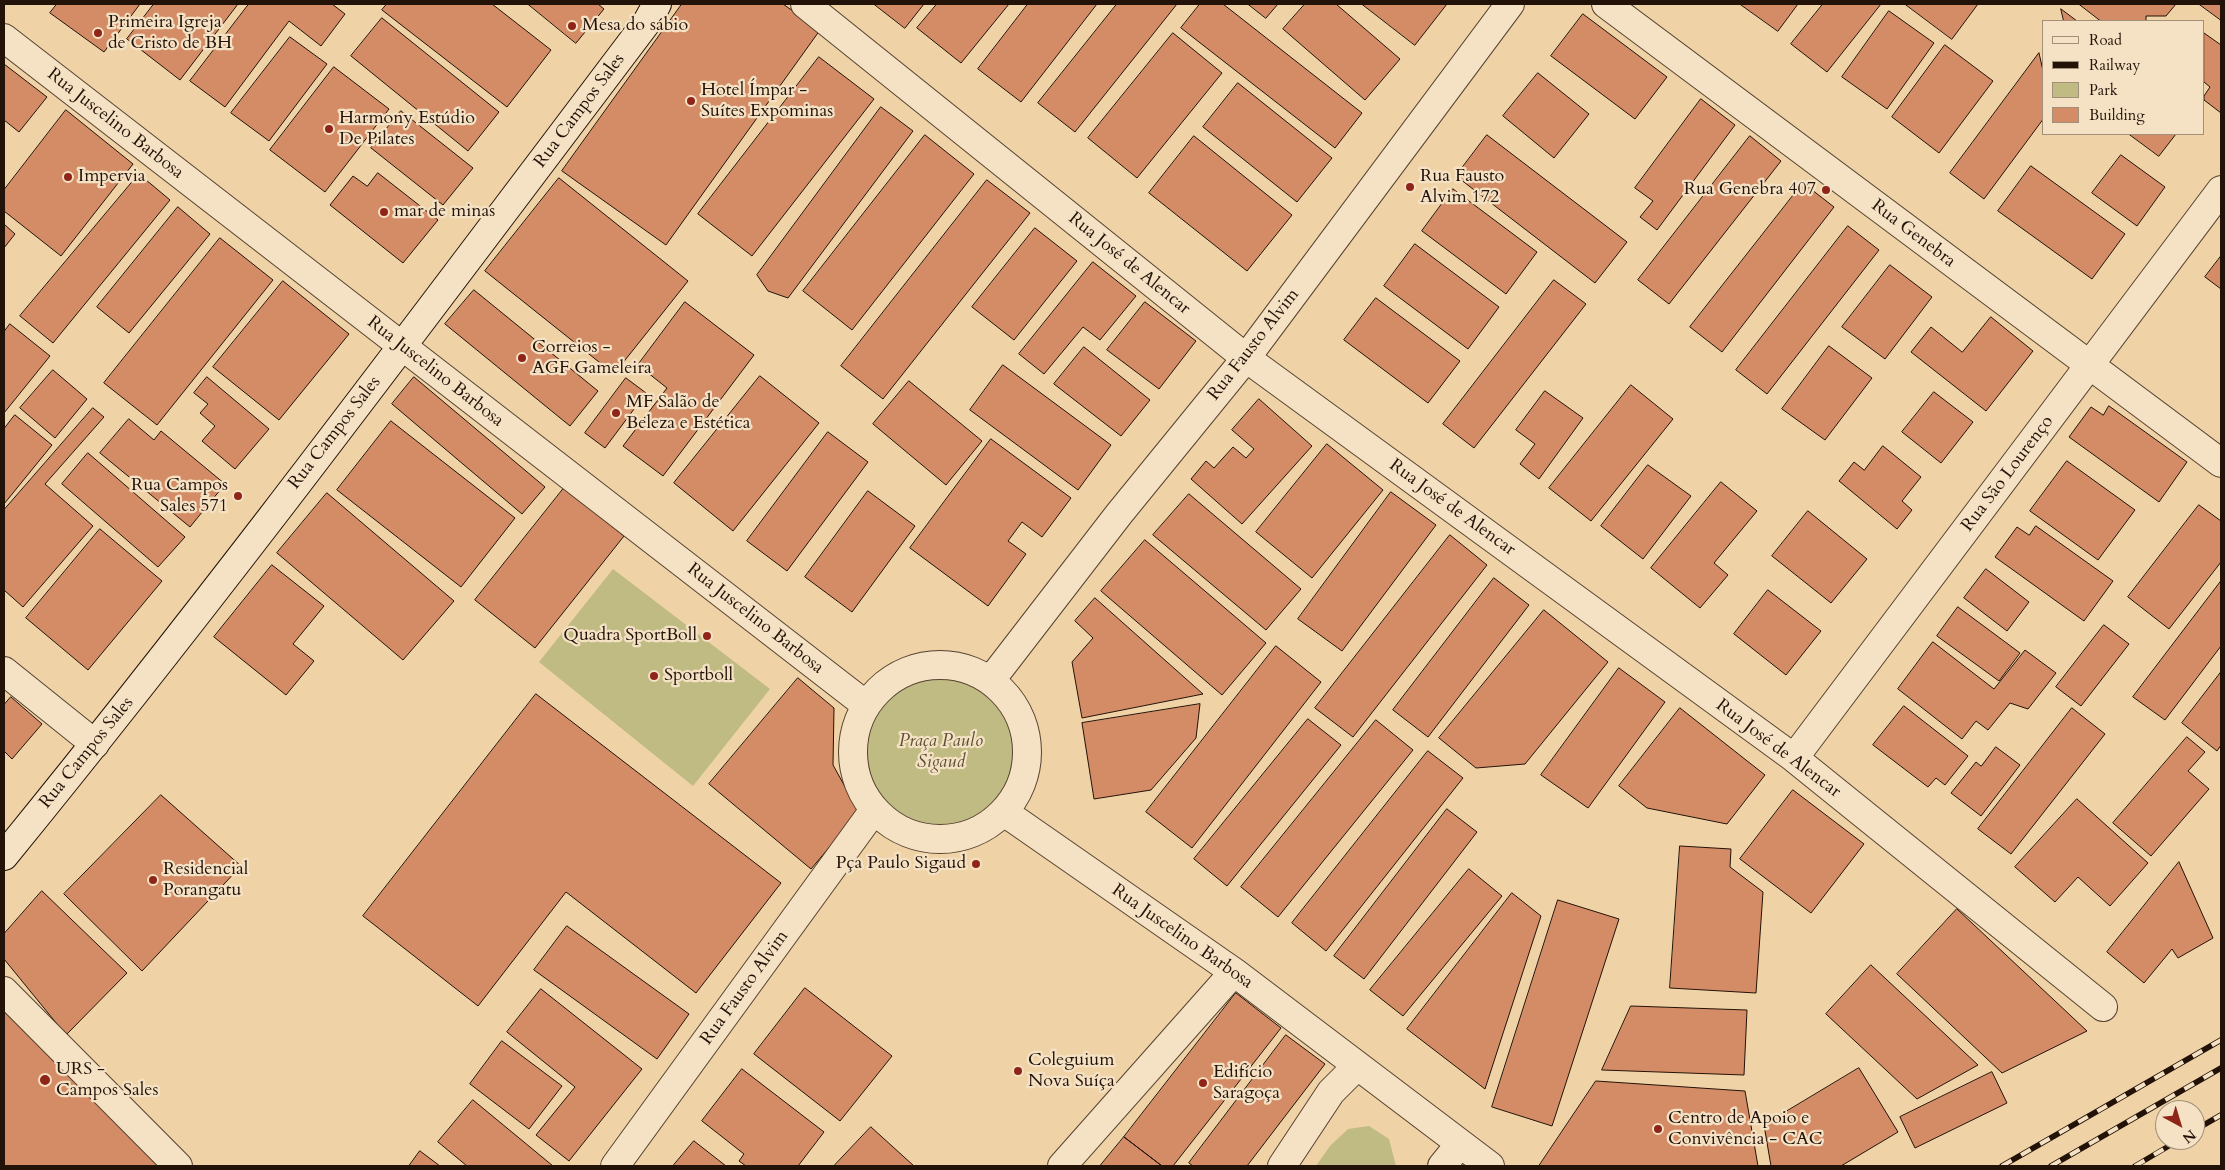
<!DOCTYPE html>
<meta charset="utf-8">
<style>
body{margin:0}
#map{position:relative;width:2225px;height:1170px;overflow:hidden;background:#efd3a6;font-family:Cardo,serif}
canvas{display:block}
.frame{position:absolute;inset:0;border:5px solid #231208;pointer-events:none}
.legend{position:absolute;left:2042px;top:20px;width:162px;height:115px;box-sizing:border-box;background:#f5e2c5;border:1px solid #a18f79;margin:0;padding:6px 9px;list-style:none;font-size:15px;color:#231208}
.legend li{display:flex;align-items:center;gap:10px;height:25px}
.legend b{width:25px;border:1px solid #a18f79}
.north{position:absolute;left:2155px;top:1100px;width:50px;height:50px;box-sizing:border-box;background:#f5e2c5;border:1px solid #a18f79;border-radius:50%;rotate:141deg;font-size:14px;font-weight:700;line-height:20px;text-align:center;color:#231208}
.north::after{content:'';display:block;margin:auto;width:18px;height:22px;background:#8f2418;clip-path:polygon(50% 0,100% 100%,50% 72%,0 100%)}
</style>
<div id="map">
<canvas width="2225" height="1170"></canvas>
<div class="frame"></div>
<ul class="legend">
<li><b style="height:6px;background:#f5e2c5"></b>Road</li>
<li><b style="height:6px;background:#231208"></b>Railway</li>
<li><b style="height:14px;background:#bfbb82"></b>Park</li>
<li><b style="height:14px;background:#d48c66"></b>Building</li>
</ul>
<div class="north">N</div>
</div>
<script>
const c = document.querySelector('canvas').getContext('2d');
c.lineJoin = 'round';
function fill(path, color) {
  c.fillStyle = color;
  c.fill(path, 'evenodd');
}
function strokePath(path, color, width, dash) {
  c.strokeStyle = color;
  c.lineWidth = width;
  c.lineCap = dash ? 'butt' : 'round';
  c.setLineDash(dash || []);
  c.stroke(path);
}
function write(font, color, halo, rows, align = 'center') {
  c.font = font + ' Cardo,serif';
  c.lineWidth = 4.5;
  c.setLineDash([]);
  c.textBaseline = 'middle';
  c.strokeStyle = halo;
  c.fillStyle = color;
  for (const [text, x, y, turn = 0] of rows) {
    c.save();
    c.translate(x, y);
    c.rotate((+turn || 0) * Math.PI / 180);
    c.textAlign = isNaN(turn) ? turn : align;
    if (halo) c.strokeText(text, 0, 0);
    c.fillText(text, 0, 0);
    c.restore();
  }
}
const green = new Path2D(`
 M613 569 770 689 693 786 539 662Z
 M867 752a74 74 0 1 1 148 0a74 74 0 1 1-148 0Z
 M1369 1126 1389 1139 1396 1166H1316L1330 1146 1348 1129Z`);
const building = new Path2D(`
 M57 4H140L104 52 50 13Z
 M154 4H238L180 80 127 39Z
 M249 4H332L345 14 321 46 289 21 225 107 190 81Z
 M387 4H492L551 50 507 107 382 10Z
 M528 4H598L604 9 576 43Z
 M682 4H783L820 30 666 245 562 171Z
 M874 4H924L905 28Z
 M937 4H1009L961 63 917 28Z
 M1028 4H1097L1021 102 978 69Z
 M1117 4H1177L1075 132 1038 103Z
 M1200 4H1223L1362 113 1335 148 1181 28Z
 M1248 4H1278L1266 18Z
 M1305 4H1336L1400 59 1365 100 1283 29Z
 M1362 4H1447L1415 45Z
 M1740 4H1798L1778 31Z
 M1823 4H1881L1827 72 1791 44Z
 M1905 4H1978L1952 39Z
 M2079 4H2176L2166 16H2146V21H2101Z
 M2199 4H2221V20Z
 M2061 9 2077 21H2064Z
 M1889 11 1934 43 1887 109 1842 77Z
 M1583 14 1667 77 1635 119 1551 56Z
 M382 18 499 112 468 151 351 56Z
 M1173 33 1222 73 1137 178 1088 138Z
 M2204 33 2221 45V113L2204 100V96L2210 87 2204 82Z
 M290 37 327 64 269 141 231 113Z
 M1945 45 1993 81 1939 153 1892 117Z
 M2039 53 2044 75V118L1984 199 1950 173Z
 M819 57 874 99 752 256 698 214Z
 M4 64 47 97 19 132 4 120Z
 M334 67 389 109 325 192 270 150Z
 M1538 73 1589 114 1554 158 1503 116Z
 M1238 83 1332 158 1297 202 1203 127Z
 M1701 99 1735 125 1657 230 1640 217 1653 201 1635 188Z
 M881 107 913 131 788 298 768 291 757 275Z
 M66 110 133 164 61 256 4 211V190Z
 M401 111 473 168 443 205 371 148Z
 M2129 134H2176L2159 156Z
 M925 135 974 174 852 330 803 291Z
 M1487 135 1627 242 1595 283 1456 176Z
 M1194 136 1292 215 1247 271 1149 193Z
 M1750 136 1781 161 1669 304 1638 280Z
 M2121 155 2165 187 2137 226 2092 193Z
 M2031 166 2125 234 2092 279 1998 211Z
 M378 173 438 220 403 263 330 205 353 176 367 186Z
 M139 174 170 200 53 343 20 316Z
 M559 178 688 281 614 374 485 271Z
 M987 180 1030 213 883 399 841 366Z
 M1803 183 1834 207 1722 352 1690 327Z
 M1453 189 1537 252 1506 294 1422 231Z
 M178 207 210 234 129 333 97 307Z
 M4 224 15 234 4 248Z
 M1848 226 1879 250 1767 394 1736 370Z
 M1035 228 1077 261 1014 340 972 307Z
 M220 238 273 280 157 425 104 383Z
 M1415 244 1499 307 1468 349 1384 286Z
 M2221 256V289L2205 277Z
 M1093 262 1136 296 1100 340 1083 327 1044 374 1019 354Z
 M1890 265 1932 297 1885 359 1842 327Z
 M1554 280 1586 304 1474 448 1443 424Z
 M283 281 349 334 279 420 213 367Z
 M474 290 598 391 570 426 445 324Z
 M1376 298 1460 361 1428 403 1344 340Z
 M685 302 754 355 663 476 623 446 667 388 638 365Z
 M1145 302 1196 341 1159 389 1107 350Z
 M1991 317 2033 351 1986 411 1911 352 1931 327 1962 352Z
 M10 324 50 356 4 413V332Z
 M1829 346 1872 378 1825 440 1782 409Z
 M1084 347 1150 400 1121 436 1054 384Z
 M1003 365 1111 445 1078 490 970 410Z
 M53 370 87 399 55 438 20 408Z
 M760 376 819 423 733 531 674 483Z
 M207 377 269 429 235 469 202 441 215 426 200 413 208 404 194 393Z
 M414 377 545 487 522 514 392 404Z
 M626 378 646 393 605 448 585 433Z
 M909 381 982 441 946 485 873 424Z
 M1631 385 1673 419 1591 521 1549 488Z
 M1545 391 1583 418 1539 479 1520 464 1535 444 1516 430Z
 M1934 392 1973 422 1941 463 1902 432Z
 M1259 399 1312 446 1242 524 1191 479 1206 461 1214 468 1233 447 1246 458 1254 449 1232 430Z
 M2109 406 2187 462 2159 502 2069 437 2091 407 2103 415Z
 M93 408 104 417 45 484 93 526 23 607 4 590V510Z
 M15 415 52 445 4 504V429Z
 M129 419 154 440 161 431 225 484 190 527 100 453Z
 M391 421 515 518 461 587 337 490Z
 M828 432 868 462 787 571 747 541Z
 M991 439 1071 498 1042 537 1022 522 1008 541 1026 554 988 606 910 548Z
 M1327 444 1383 490 1312 578 1256 532Z
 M1883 446 1921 477 1902 501 1912 510 1897 529 1839 481 1854 462 1864 470Z
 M88 453 185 537 158 567 62 484Z
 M2067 461 2135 510 2098 560 2030 511Z
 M1648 465 1691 496 1643 559 1601 526Z
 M1721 482 1757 511 1714 563 1728 575 1700 608 1651 568Z
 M564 488 624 536 535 648 475 600Z
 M868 491 915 526 852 612 805 577Z
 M1391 492 1436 525 1342 651 1298 619Z
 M327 493 454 601 403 660 277 553Z
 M1189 494 1301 589 1266 630 1153 535Z
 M2199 505 2221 521V562L2169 629 2128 597Z
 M1808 511 1867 559 1831 603 1772 556Z
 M2036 526 2113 581 2084 621 1995 557 2017 527 2029 535Z
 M100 529 162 581 88 670 26 618Z
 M1450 535 1487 565 1353 737 1315 708Z
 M1145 540 1266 643 1222 695 1101 591Z
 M272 565 324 606 293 644 314 661 286 695 214 637Z
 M1986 569 2029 602 2007 631 1964 598Z
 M1494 578 1529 605 1428 737 1393 710Z
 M2221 581V646L2165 720 2133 697Z
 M1768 590 1821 631 1786 675 1734 634Z
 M1095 598 1203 694 1082 718 1072 662 1093 638 1075 621Z
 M1958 607 2020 653 1999 681 1937 636Z
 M1544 610 1608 662 1525 764 1476 768 1439 738Z
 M2104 625 2129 644 2081 706 2056 687Z
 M1933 642 1994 689 2025 650 2056 673 2028 709 2010 703 1988 730 1976 721 1962 739 1898 689Z
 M1276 646 1321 682 1192 848 1146 812Z
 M1619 668 1665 702 1588 808 1541 775Z
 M2221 672V745L2217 751 2182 723Z
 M798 678 834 708 833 765 859 812 811 869 709 784Z
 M536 694 781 883 696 993 566 892 478 1006 363 916Z
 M11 697 42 724 12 759 4 751V705Z
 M1200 704 1196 738 1151 790 1094 799 1082 723Z
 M1904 706 1968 756 1945 785 1936 778 1928 787 1873 745Z
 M1680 708 1765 775 1727 824 1647 808 1619 786Z
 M2072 708 2105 734 2011 854 1978 829Z
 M1308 719 1341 745 1227 886 1194 859Z
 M1376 720 1413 750 1278 917 1241 887Z
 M2187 737 2205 752 2188 771 2209 789 2151 856 2113 823Z
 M1996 747 2020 765 1981 816 1951 793 1976 762 1981 766Z
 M1428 751 1463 778 1326 951 1292 923Z
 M1793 790 1864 844 1811 913 1740 859Z
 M161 795 241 866 142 971 64 894Z
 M2077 799 2148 863 2110 906 2078 877 2055 902 2015 867Z
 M1447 809 1477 832 1364 979 1334 956Z
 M1680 846 1731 849 1730 867 1763 892 1756 993 1670 988Z
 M2179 862 2213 938 2178 958 2172 949 2144 983 2107 952Z
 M1469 869 1502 896 1403 1016 1370 990Z
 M42 891 127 973 66 1035 4 959V934Z
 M1512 893 1541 916 1485 1089 1407 1029Z
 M1558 900 1619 919 1552 1126 1492 1107Z
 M1957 909 2087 1031 2002 1073 1897 974Z
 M567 926 689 1014 657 1059 534 970Z
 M1871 965 1978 1065 1917 1099 1826 1014Z
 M805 988 892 1056 840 1121 754 1054Z
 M541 989 642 1069 569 1161 536 1135 575 1087 507 1032Z
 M1236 993 1281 1028 1173 1166H1162L1124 1137Z
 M4 994 167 1166H4Z
 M1631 1006 1747 1010 1744 1075 1602 1070Z
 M1286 1035 1325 1064 1247 1166H1193L1189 1163Z
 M502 1041 562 1086 529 1129 470 1084Z
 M1859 1068 1898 1132 1841 1166H1771L1764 1125Z
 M742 1069 824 1132 798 1166H746L739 1161 744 1154 702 1121Z
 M1992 1072 2007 1103 1915 1148 1900 1117Z
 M1596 1081 1745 1091 1758 1166H1539Z
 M473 1100 553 1166H467L438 1142Z
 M871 1127 914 1166H834Z
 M1124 1137 1162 1166H1100Z
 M694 1141 726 1166H673Z
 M420 1151 440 1166H409Z`);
const street = new Path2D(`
 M805 4 1246 358 1794 758 2103 1007
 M1606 4 2221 463
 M4 38 866 705
 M853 752a87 87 0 1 1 174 0a87 87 0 1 1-174 0Z
 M4 671 95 744
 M991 680 1119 514 1246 358 1510 4
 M1794 758 2221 190
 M1004 812 1234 972 1490 1166
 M4 991 178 1166
 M615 1166 874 810
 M1062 1166 1234 972
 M1282 1166 1331 1092 1357 1066
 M1442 1166 1460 1144`);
const secondary = new Path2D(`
 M4 856C226 584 435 302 647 22L657 4`);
const rail = new Path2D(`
 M2195 1130 2221 1115
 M2002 1166 2221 1040
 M2051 1166 2221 1068
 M2135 1166 2179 1140`);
const markers = [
 [572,26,5,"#8f2418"],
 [98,33,5,"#8f2418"],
 [691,101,5,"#8f2418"],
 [329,129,5,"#8f2418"],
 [68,177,5,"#8f2418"],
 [1410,187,5,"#8f2418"],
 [1826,190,5,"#8f2418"],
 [384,212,5,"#8f2418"],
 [522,358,5,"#8f2418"],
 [616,413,5,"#8f2418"],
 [238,496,5,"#8f2418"],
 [707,636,5,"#8f2418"],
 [654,676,5,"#8f2418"],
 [976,864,5,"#8f2418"],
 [153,880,5,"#8f2418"],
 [1018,1071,5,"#8f2418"],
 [45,1080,6,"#8f2418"],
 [1203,1083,5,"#8f2418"],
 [1658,1129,5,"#8f2418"]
];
const poiNames = [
 ["Primeira Igreja",108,23],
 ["de Cristo de BH",108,44],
 ["Mesa do sábio",582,26],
 ["Hotel Ímpar -",701,91],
 ["Suítes Expominas",701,112],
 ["Harmony Estúdio",339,119],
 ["De Pilates",339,140],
 ["Impervia",78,177],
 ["Rua Fausto",1420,177],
 ["Alvim 172",1420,198],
 ["Rua Genebra 407",1816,190,"right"],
 ["mar de minas",394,212],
 ["Correios -",532,348],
 ["AGF Gameleira",532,369],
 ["MF Salão de",626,403],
 ["Beleza e Estética",626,424],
 ["Rua Campos",228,486,"right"],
 ["Sales 571",228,507,"right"],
 ["Quadra SportBoll",697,636,"right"],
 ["Sportboll",664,676],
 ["Pça Paulo Sigaud",966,864,"right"],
 ["Residencial",163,870],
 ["Porangatu",163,891],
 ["Coleguium",1028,1061],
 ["Nova Suíça",1028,1082],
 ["URS -",56,1070],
 ["Campos Sales",56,1091],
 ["Edifício",1213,1073],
 ["Saragoça",1213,1094],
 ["Centro de Apoio e",1668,1119],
 ["Convivência - CAC",1668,1140]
];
const streetNames = [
 ["Rua Campos Sales",580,111,-53],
 ["Rua Juscelino Barbosa",115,124,38],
 ["Rua Genebra",1913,234,37],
 ["Rua José de Alencar",1129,264,39],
 ["Rua Fausto Alvim",1254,345,-52],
 ["Rua Juscelino Barbosa",435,372,38],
 ["Rua Campos Sales",335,433,-52],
 ["Rua São Lourenço",2008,474,-53],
 ["Rua José de Alencar",1452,508,36],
 ["Rua Juscelino Barbosa",755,619,38],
 ["Rua José de Alencar",1778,749,37],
 ["Rua Campos Sales",87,753,-51],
 ["Rua Juscelino Barbosa",1182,937,35],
 ["Rua Fausto Alvim",745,988,-54]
];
const parkNames = [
 ["Praça Paulo",941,742],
 ["Sigaud",941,763]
];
fill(green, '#bfbb82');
fill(building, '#d48c66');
strokePath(building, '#231208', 1);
strokePath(street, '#564230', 30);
strokePath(secondary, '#231208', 30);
strokePath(street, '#f5e2c5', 28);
strokePath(secondary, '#f5e2c5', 28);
strokePath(rail, '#231208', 5.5);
strokePath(rail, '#f5e2c5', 4, [11]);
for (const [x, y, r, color] of markers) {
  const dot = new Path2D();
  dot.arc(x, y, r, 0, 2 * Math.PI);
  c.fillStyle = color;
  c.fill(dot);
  strokePath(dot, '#f5e2c5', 2);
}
write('18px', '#231208', '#f5e2c5', poiNames, 'left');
write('18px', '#231208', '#f5e2c5', streetNames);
write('italic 18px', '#5a4d33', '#f5e2c5', parkNames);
</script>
